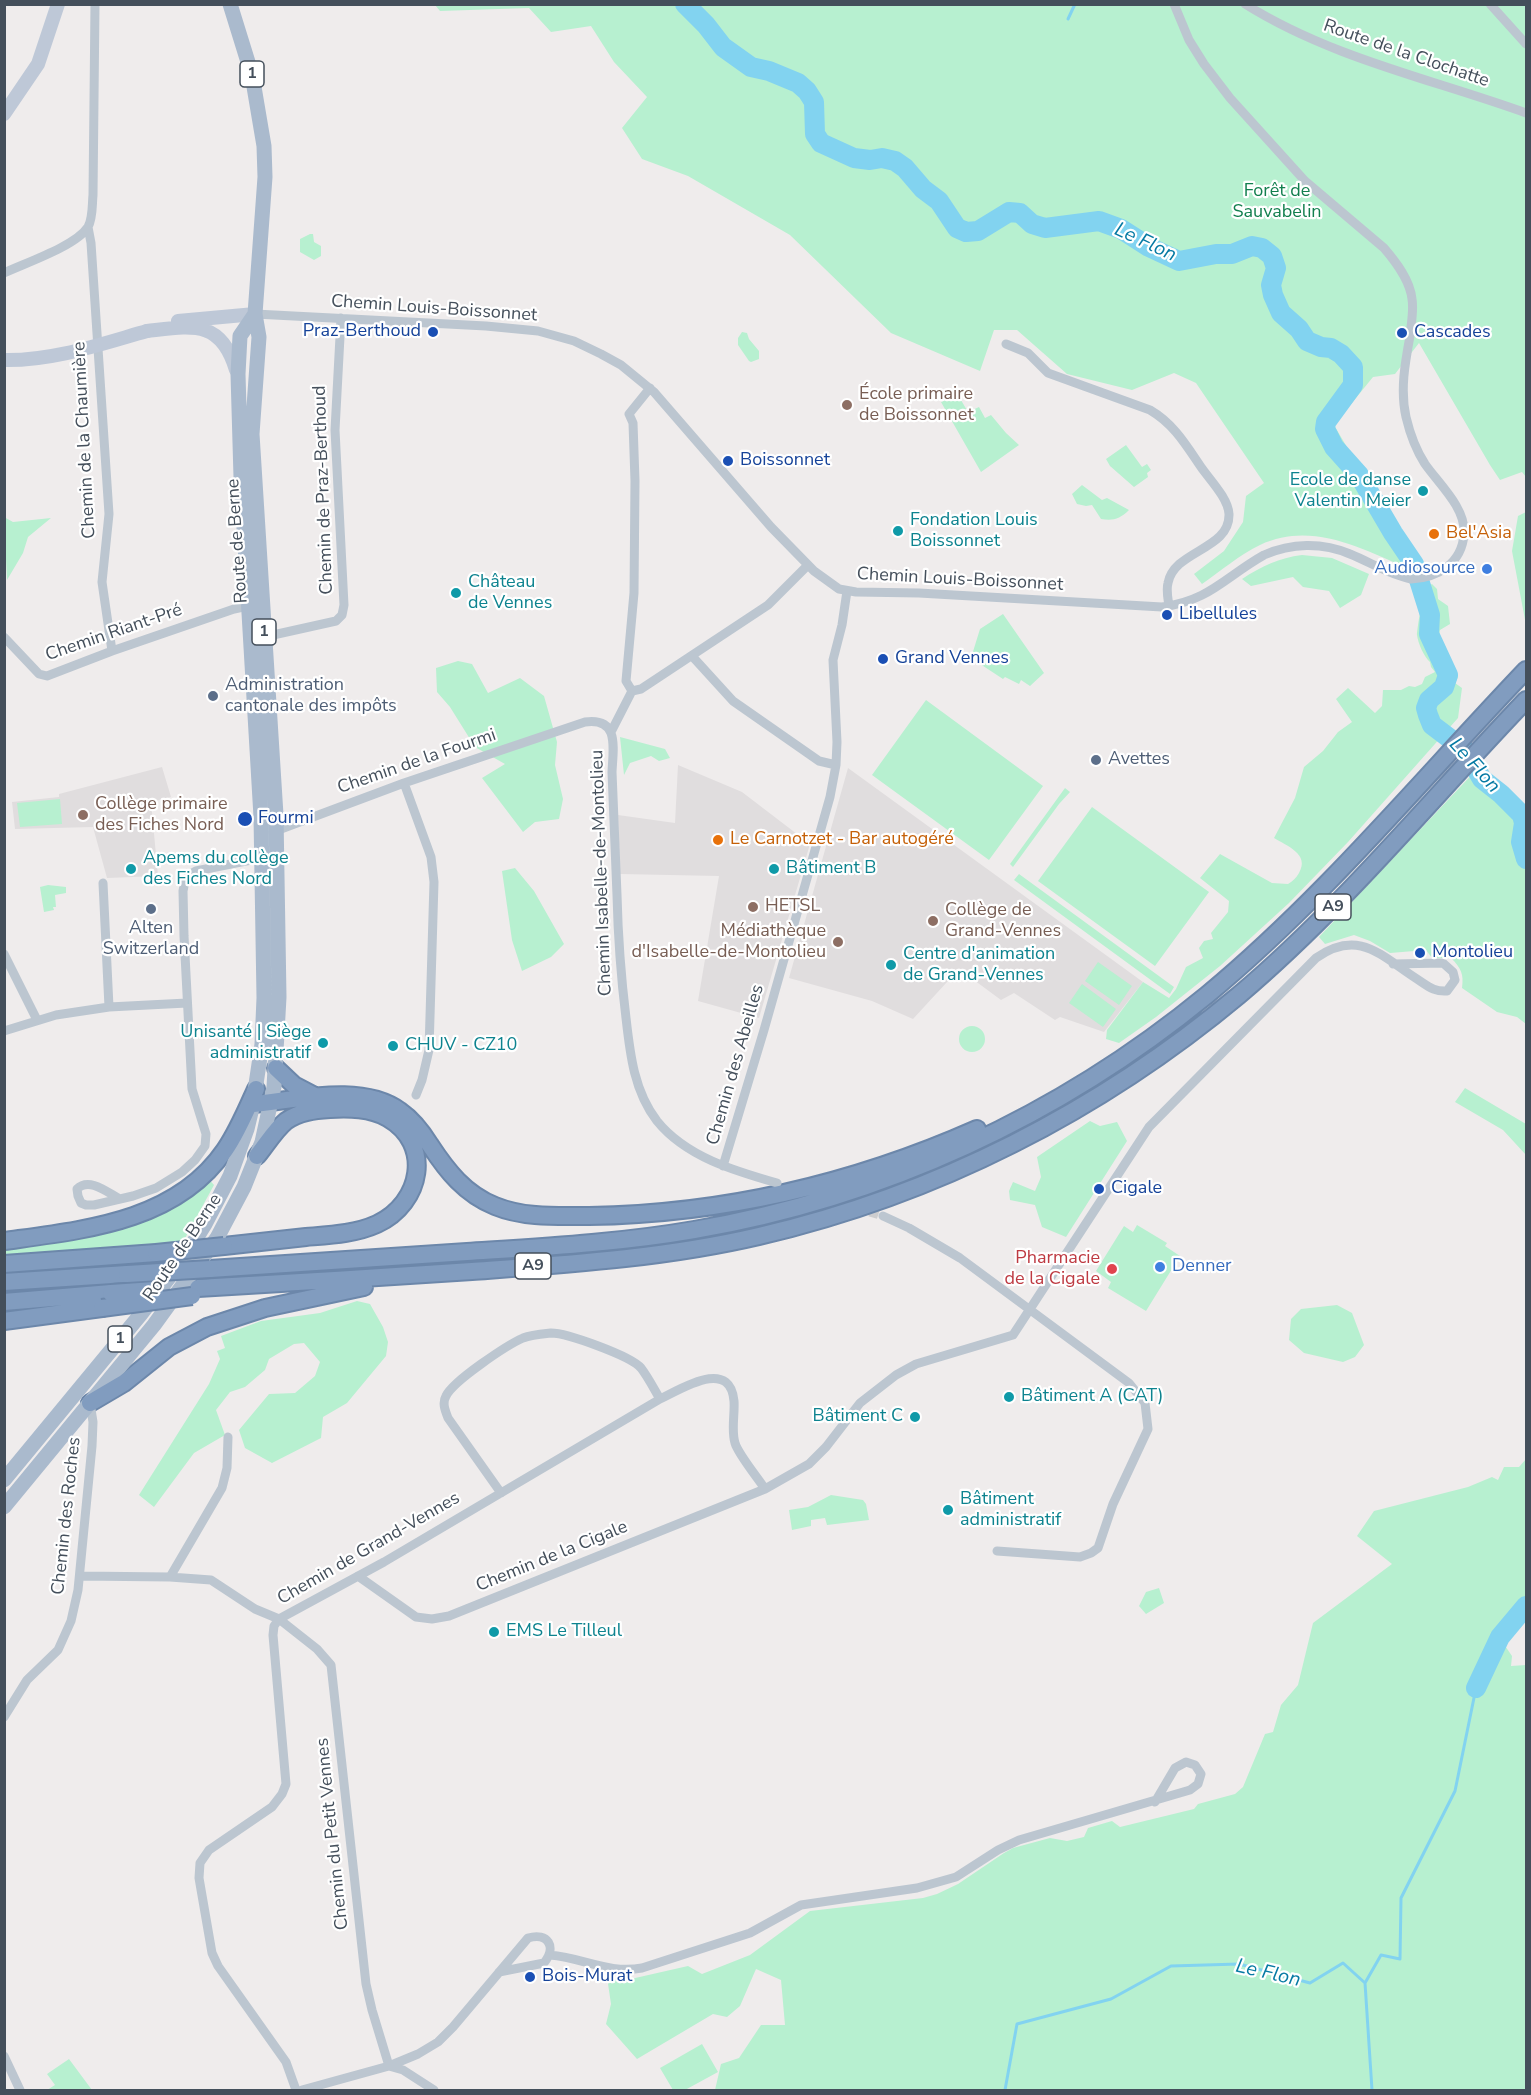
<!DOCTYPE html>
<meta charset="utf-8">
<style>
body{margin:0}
#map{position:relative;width:1531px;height:2095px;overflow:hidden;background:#efecec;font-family:"Nunito Sans",sans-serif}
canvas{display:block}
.frame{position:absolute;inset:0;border:6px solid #444f5b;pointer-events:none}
</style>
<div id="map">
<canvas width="1531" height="2095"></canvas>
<div class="frame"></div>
</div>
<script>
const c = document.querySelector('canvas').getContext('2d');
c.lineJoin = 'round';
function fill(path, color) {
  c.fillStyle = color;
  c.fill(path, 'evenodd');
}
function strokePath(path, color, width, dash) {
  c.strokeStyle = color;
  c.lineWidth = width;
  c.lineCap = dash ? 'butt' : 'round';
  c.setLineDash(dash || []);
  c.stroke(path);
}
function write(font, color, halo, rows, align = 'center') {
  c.font = font + ' "Nunito Sans",sans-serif';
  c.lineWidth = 4.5;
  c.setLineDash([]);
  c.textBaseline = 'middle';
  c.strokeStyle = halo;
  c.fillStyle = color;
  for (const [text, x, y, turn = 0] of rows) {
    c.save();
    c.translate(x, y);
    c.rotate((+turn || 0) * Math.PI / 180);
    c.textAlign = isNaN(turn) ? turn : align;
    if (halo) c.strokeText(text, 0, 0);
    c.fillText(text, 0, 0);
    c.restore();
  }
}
const education = new Path2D(`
 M678 765 742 792 810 844 759 1018 698 1001 719 876 620 874 618 815 675 823Z
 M162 767 171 797 151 802 158 876 107 878 93 827 15 829 12 802 59 797V794Z
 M848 768 1143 982 1104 1032 1060 1017 1055 1020 1014 993 1001 1000 959 969 913 1019 872 1001 789 978Z`);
const green = new Path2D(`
 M435 5H1526V477L1522 472 1500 480 1490 465 1419 343 1395 374 1373 377 1334 425 1396 531 1415 555 1419 566 1417 570 1407 568C1360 548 1311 521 1260 545 1239 555 1221 571 1202 584L1194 574 1224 551 1243 522 1246 496 1264 483 1196 383 1174 373 1132 390 1067 374 1017 330H994L980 371 891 333 790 235 688 176 642 159 622 128 647 97 614 62 591 26 551 32 529 8 440 11Z
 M310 234H313L314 242 321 246V256L314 260 300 252V239Z
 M742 332 747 333 749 339 759 351V359L751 362 749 361 738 345V338Z
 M958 395 968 412 979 407 985 418 991 415 1006 433 1019 445 981 472 941 402Z
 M1126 445 1142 467 1147 464 1151 470 1147 473 1148 477 1134 487 1110 466 1106 459Z
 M1082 485 1102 500 1107 498 1129 510C1120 519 1113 521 1101 519L1092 505 1086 506 1077 504 1072 494Z
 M1526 512V625L1512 551 1518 516Z
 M4 517 13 522 51 518 28 537 23 553 7 580Z
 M1302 555 1332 558 1369 574 1361 595 1340 608 1329 591 1303 587 1293 577 1251 586 1242 579C1262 566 1279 558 1302 555Z
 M1432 584 1437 589 1438 599 1448 606 1450 624 1440 630 1438 641 1458 677 1455 683 1462 688 1458 718 1348 842 1289 903 1220 966 1156 1017 1119 1043 1106 1039 1107 1030 1143 982 1169 998 1176 989 1186 967 1203 958 1199 948 1204 941 1213 939 1211 933 1228 912 1229 901 1200 878 1220 854 1272 883 1288 884C1293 881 1296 878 1299 873 1310 854 1287 846 1274 838L1295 798 1304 767 1323 751 1338 732 1352 722 1336 699 1348 688 1375 713 1382 706 1383 690H1401L1409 686 1415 687 1422 684 1425 677 1435 672 1431 667 1430 662C1424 657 1418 643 1417 635 1417 630 1421 605 1423 600L1427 598 1426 587Z
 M1003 614 1044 673 1030 686 1021 680 1019 684 1005 677 1003 679 971 658 980 629Z
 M458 661 472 664 488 693 520 678 544 696 557 742 555 765 563 799 559 819 535 822 523 832 482 778 505 764 475 747 450 707 437 692 436 668Z
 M926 700 1043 786 989 860 872 775Z
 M620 737 665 749 670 758 659 761 651 756 630 763 624 775Z
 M1479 767 1510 795 1526 857V1024L1517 1017 1497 1012 1462 988C1464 974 1461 968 1451 958H1432L1426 950 1390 953 1370 941 1354 935 1325 944 1319 937Z
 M1065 788 1070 792 1059 804 1013 867 1010 864Z
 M60 799 62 824 20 827 17 803Z
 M1092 807 1209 892 1155 966 1038 881Z
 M515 868 534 891 564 944 551 957 522 971 512 940 502 871Z
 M1019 874 1174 987 1170 994 1014 880Z
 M48 885 66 887V893L55 895 56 907H53L54 910 44 912 40 887Z
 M1098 962 1132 986 1119 1005 1085 981Z
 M1082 984 1116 1009 1103 1027 1069 1003Z
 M959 1039a13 13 0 1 1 26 0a13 13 0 1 1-26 0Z
 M1465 1088 1526 1124V1155L1503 1130 1455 1102Z
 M1090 1121 1100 1126 1117 1122 1127 1141 1066 1237 1042 1227 1035 1205 1010 1200 1009 1191 1013 1182 1035 1191 1041 1177 1037 1157Z
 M207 1177 214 1185 183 1242 5 1255V1245L95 1231Z
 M1137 1225 1167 1243 1165 1246 1180 1256 1146 1311 1108 1288 1111 1282 1096 1271 1124 1226 1133 1232Z
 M357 1301 370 1304 383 1327 388 1342 386 1356 347 1403 323 1417 321 1438 272 1463 245 1448 239 1430 269 1394 295 1393 315 1376 320 1362 304 1343 294 1344 269 1359 265 1370 245 1387 230 1392 216 1410 225 1435 194 1453 154 1507 139 1495 209 1384 220 1359 217 1351 225 1348 221 1336 261 1321 320 1313Z
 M1337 1305 1352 1313 1364 1345 1355 1357 1343 1362 1304 1353 1289 1340 1291 1319 1301 1309Z
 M1526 1459V1620L1501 1640 1512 1656 1511 1666 1526 1665V2090H715L721 2064 739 2058 761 2025H785L781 1980 756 1969 740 2006 727 2017 713 2014 637 2059 606 2024 611 2004 607 1977 622 1981 688 1966 702 1974 750 1955 810 1911 923 1898 937 1894 958 1884 1004 1853 1013 1848 1050 1838 1067 1841 1084 1837 1088 1828 1112 1821 1120 1827 1194 1809 1198 1804 1235 1794 1243 1787 1265 1734 1273 1732 1281 1705 1298 1685 1313 1623 1392 1564 1357 1536 1374 1511 1468 1487 1492 1477 1498 1480 1504 1467H1519Z
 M831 1495 863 1500 866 1504 869 1520 827 1525 825 1518 811 1520V1526L792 1530 789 1510 808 1507Z
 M1159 1588 1164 1603 1146 1614 1139 1606 1146 1592Z
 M702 2044 718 2072 685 2090H673L660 2068Z
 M69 2059 92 2090H47L55 2085 47 2074Z`);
const stream = new Path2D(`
 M1068 19 1075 4
 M1365 1983 1372 2090
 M1005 2090 1017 2024 1111 1999 1171 1966 1239 1964 1310 1983 1343 1963 1365 1983 1381 1955 1400 1959 1401 1898 1455 1791 1476 1688`);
const river = new Path2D(`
 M685 4 706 25 723 47 751 67 769 71 798 83 807 91 814 102 815 134 821 143 854 158 870 160 882 158 895 161 905 168 923 189 939 201 957 228 966 232 978 231 1009 212 1020 213 1032 224 1045 228 1099 221 1121 229 1149 247 1179 261 1216 254H1232L1252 246 1262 248 1272 256 1276 268 1271 285 1273 295 1281 313 1299 329 1307 341 1321 347 1331 348 1341 354 1353 367V385L1326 422 1325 429 1334 447 1359 475 1393 533 1414 564 1430 615 1429 634 1448 675 1444 687 1429 700 1426 708 1428 715 1432 725 1465 750 1482 779 1501 794 1522 815 1524 823 1521 842 1526 859
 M1476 1688 1500 1637 1526 1606`);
const streetTunnel = new Path2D(`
 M831 1200 883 1216`);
const street = new Path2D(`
 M1245 4C1331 58 1432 79 1526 113
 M1490 4 1526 44
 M88 227 91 243 109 514 102 582 112 651
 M4 273C25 263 76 246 88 227 93 218 92 205 93 195L95 4
 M255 314 486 326 538 331 574 341 601 354 621 365 654 392 771 527 814 571 839 589 856 592 919 593 1162 607C1209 601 1225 577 1264 555 1291 543 1322 542 1350 554 1370 562 1390 575 1411 579 1438 578 1462 563 1464 534 1466 508 1439 484 1425 464 1416 450 1410 434 1406 417 1400 390 1405 363 1410 336 1411 324 1414 311 1412 299 1410 280 1396 262 1384 248L1305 181 1230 98 1204 64 1189 40 1174 4
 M1006 344 1028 353 1048 373 1150 410C1174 424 1186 445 1201 467 1210 480 1228 498 1229 514 1230 550 1174 550 1168 583 1166 590 1168 599 1169 606
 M4 637 39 674 47 676 112 651 234 609 248 606
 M264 637 336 621 342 615 344 605 335 430 341 318
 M692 656 733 701 819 761 836 765
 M632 691 626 681 634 593 635 481 633 423 629 414 650 388
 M632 691 641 689 768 605 808 565
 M611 732 632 691
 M404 783 431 857 434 882 429 1050 422 1080 416 1095
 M273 832 404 783 585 722C620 717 613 749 612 772 614 813 615 854 617 895 618 937 621 977 626 1018 630 1054 634 1091 657 1121 686 1157 735 1171 777 1183
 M103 883 109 1007
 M4 954 37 1020
 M4 1031 56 1015 109 1007 187 1003
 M723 1166 764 1030 830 797 836 765 837 742 833 660 842 625 847 591
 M118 1198C107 1192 89 1177 77 1189L78 1196 81 1203 86 1205H94L133 1196 156 1188 182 1172 195 1160 205 1146 206 1134 192 1089 184 936 183 891 185 881 189 875 196 871 266 857
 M883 1216 909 1228 960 1258 1129 1383 1145 1403 1148 1429 1113 1504 1098 1548 1091 1553 1080 1557 997 1551
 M501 1493 448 1418C445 1410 442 1403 446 1396 453 1381 507 1345 523 1338 531 1335 542 1334 551 1333 567 1333 631 1356 641 1368 648 1377 654 1389 660 1399
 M80 1576 170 1577 211 1580 255 1609 279 1619 317 1649 331 1665 366 1984 372 2010 389 2066
 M358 1576 416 1617 432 1619 449 1616 765 1489 809 1464 826 1447 860 1403 896 1375 916 1364 1013 1335 1149 1127 1316 958C1359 928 1381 956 1417 979 1428 986 1434 992 1447 991L1455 980 1453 972 1443 963 1393 964
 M170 1577 222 1488 227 1468 228 1437
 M279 1619 384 1562 660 1399C681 1389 730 1357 734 1401 735 1414 731 1430 735 1443 738 1454 758 1478 765 1489
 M279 1619 274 1626 273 1635 286 1784 282 1794 272 1807 209 1850 200 1863 199 1878 212 1953 218 1966 286 2062 296 2090
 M4 1717 27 1680 58 1650 71 1621 78 1590 92 1446 93 1422 90 1403
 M550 1955C584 1958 608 1974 642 1968L750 1933 801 1905 917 1888 956 1877 998 1850 1019 1840 1190 1790 1198 1784 1201 1774 1195 1765 1186 1762 1175 1768 1155 1802
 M4 2056 20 2090
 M389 2066 403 2070 434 2090
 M302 2090 389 2066 418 2054 438 2042 453 2027 528 1938C548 1932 557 1947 544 1963L499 1972`);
const secondary = new Path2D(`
 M4 114 38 64 58 4
 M178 321 255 314
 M147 331C192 326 221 319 236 370`);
const primary = new Path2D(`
 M4 1480 141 1314 184 1258 205 1224 230 1176 247 1129 253 1104 262 1044 264 998 261 817 241 477 238 374 240 336 255 314
 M4 1507 154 1325 217 1238 244 1187 262 1142 274 1087 279 997 276 815 252 434 259 337 255 314 265 177 264 146 252 75 230 4`);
const highway = new Path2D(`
 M276 1068 294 1085 315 1096
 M253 1104C297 1100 362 1083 400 1111 413 1120 422 1132 430 1145 447 1171 465 1194 495 1206 524 1218 558 1216 589 1216 723 1214 855 1183 977 1129
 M4 1241C84 1230 176 1222 225 1150 238 1131 247 1109 256 1089
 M224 1246C251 1243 279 1240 306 1237 330 1235 355 1234 377 1224 422 1203 433 1144 388 1118 370 1108 349 1108 330 1109 314 1110 299 1112 286 1121 275 1130 266 1145 257 1156
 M4 1264 156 1253
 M210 1269C295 1263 381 1258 467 1252 543 1247 619 1243 694 1230 882 1198 1060 1116 1207 995 1324 898 1421 780 1526 670
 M4 1282 127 1274
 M198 1288C289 1283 381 1277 472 1271 568 1264 665 1258 759 1236 936 1195 1100 1111 1239 995 1344 906 1431 799 1526 700
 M4 1302 111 1293
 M4 1321 102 1308
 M90 1403 124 1383 169 1347 207 1327 265 1308 364 1287`);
const secondaryBridge = new Path2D(`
 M4 360C53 361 101 344 147 331`);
const highwayBridge = new Path2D(`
 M156 1253 224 1246
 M127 1274 210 1269
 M111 1293 155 1290
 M102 1308 192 1296`);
const markers = [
 [433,332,6,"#1a4fb4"],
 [1402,333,6,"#1a4fb4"],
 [847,405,6,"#8d6e63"],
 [728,461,6,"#1a4fb4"],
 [1423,491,6,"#0f9aa8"],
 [898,531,6,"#0f9aa8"],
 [1434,534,6,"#e8710a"],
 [1487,569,6,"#3f7fe0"],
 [456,593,6,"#0f9aa8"],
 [1167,615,6,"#1a4fb4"],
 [883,659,6,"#1a4fb4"],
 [213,696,6,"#5c6f8a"],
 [1096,760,6,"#5c6f8a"],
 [83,815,6,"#8d6e63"],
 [245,819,8,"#1a4fb4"],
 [718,840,6,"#e8710a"],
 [131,869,6,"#0f9aa8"],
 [774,869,6,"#0f9aa8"],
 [753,907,6,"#8d6e63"],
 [151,909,6,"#5c6f8a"],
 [933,921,6,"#8d6e63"],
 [838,942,6,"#8d6e63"],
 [1420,953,6,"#1a4fb4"],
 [891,965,6,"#0f9aa8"],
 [323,1043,6,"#0f9aa8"],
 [393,1046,6,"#0f9aa8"],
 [1099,1189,6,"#1a4fb4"],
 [1160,1267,6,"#3f7fe0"],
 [1112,1269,6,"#e0444e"],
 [1009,1397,6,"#0f9aa8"],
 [915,1417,6,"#0f9aa8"],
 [948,1510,6,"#0f9aa8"],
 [494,1632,6,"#0f9aa8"],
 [530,1977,6,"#1a4fb4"]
];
const shields = [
 [252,74,24],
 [264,632,24],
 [1333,907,36],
 [533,1266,36],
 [120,1339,24]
];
const shieldNames = [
 ["1",252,74],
 ["1",264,632],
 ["A9",1333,907],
 ["A9",533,1266],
 ["1",120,1339]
];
const streetNames = [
 ["Route de la Clochatte",1406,54,19],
 ["Chemin Louis-Boissonnet",434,309,4],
 ["Chemin de la Chaumière",85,440,-93],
 ["Chemin de Praz-Berthoud",324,490,-92],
 ["Route de Berne",238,541,-94],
 ["Chemin Louis-Boissonnet",960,580,3],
 ["Chemin Riant-Pré",114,633,-19],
 ["Chemin de la Fourmi",417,762,-19],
 ["Chemin Isabelle-de-Montolieu",602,873,-92],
 ["Chemin des Abeilles",736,1065,-74],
 ["Route de Berne",183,1248,-56],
 ["Chemin des Roches",67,1516,-84],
 ["Chemin de Grand-Vennes",369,1549,-30],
 ["Chemin de la Cigale",552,1557,-22],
 ["Chemin du Petit Vennes",333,1834,-96]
];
const parkNames = [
 ["Forêt de",1277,192],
 ["Sauvabelin",1277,213]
];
const transitNames = [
 ["Praz-Berthoud",421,332,"right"],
 ["Cascades",1414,333],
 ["Boissonnet",740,461],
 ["Libellules",1179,615],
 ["Grand Vennes",895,659],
 ["Fourmi",258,819],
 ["Montolieu",1432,953],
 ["Cigale",1111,1189],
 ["Bois-Murat",542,1977]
];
const educationNames = [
 ["École primaire",859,395],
 ["de Boissonnet",859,416],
 ["Collège primaire",95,805],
 ["des Fiches Nord",95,826],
 ["HETSL",765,907],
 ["Collège de",945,911],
 ["Grand-Vennes",945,932],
 ["Médiathèque",826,932,"right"],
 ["d'Isabelle-de-Montolieu",826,953,"right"]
];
const cultureNames = [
 ["Ecole de danse",1411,481,"right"],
 ["Valentin Meier",1411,502,"right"],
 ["Fondation Louis",910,521],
 ["Boissonnet",910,542],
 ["Château",468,583],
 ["de Vennes",468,604],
 ["Apems du collège",143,859],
 ["des Fiches Nord",143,880],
 ["Bâtiment B",786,869],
 ["Centre d'animation",903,955],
 ["de Grand-Vennes",903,976],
 ["Unisanté | Siège",311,1033,"right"],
 ["administratif",311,1054,"right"],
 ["CHUV - CZ10",405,1046],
 ["Bâtiment A (CAT)",1021,1397],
 ["Bâtiment C",903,1417,"right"],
 ["Bâtiment",960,1500],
 ["administratif",960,1521],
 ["EMS Le Tilleul",506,1632]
];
const foodNames = [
 ["Bel'Asia",1446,534],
 ["Le Carnotzet - Bar autogéré",730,840]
];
const shopNames = [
 ["Audiosource",1475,569],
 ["Denner",1172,1267,"left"]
];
const serviceNames = [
 ["Administration",225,686],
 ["cantonale des impôts",225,707],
 ["Avettes",1108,760],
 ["Alten",151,929,"center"],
 ["Switzerland",151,950,"center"]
];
const healthNames = [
 ["Pharmacie",1100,1259],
 ["de la Cigale",1100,1280]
];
const waterNames = [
 ["Le Flon",1145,243,25],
 ["Le Flon",1474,766,48],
 ["Le Flon",1268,1974,13]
];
fill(education, '#e0ddde');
fill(green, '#b7f0d0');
strokePath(stream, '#82d3f0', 3);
strokePath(river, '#82d3f0', 20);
strokePath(streetTunnel, '#cdcdcf', 9, [9, 4.5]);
strokePath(highway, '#6c87aa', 20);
strokePath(street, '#bcc6d0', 9);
strokePath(secondary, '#bec8d7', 14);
strokePath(primary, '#aabacd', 15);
strokePath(highway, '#819cbf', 16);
strokePath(highwayBridge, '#6c87aa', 20, []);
strokePath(secondaryBridge, '#bec8d7', 14);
strokePath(highwayBridge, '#819cbf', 16);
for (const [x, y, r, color] of markers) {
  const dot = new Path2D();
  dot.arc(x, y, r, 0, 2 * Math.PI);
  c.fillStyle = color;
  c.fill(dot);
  strokePath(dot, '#fff', 2);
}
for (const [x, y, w] of shields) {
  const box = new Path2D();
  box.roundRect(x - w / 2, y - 13, w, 26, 4.5);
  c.fillStyle = '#fff';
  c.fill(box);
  strokePath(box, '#444f5b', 1.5);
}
write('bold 16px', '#444f5b', null, shieldNames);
write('18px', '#444f5b', '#fff', streetNames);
write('18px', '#127f4e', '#fff', parkNames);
write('18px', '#164399', '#fff', transitNames, 'left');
write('18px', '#785e54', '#fff', educationNames, 'left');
write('18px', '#0d838f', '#fff', cultureNames, 'left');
write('18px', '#c56008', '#fff', foodNames, 'left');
write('18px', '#366cbe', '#fff', shopNames, 'right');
write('18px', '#4e5e75', '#fff', serviceNames, 'left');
write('18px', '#be3a42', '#fff', healthNames, 'right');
write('italic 20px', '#067aa4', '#fff', waterNames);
</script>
